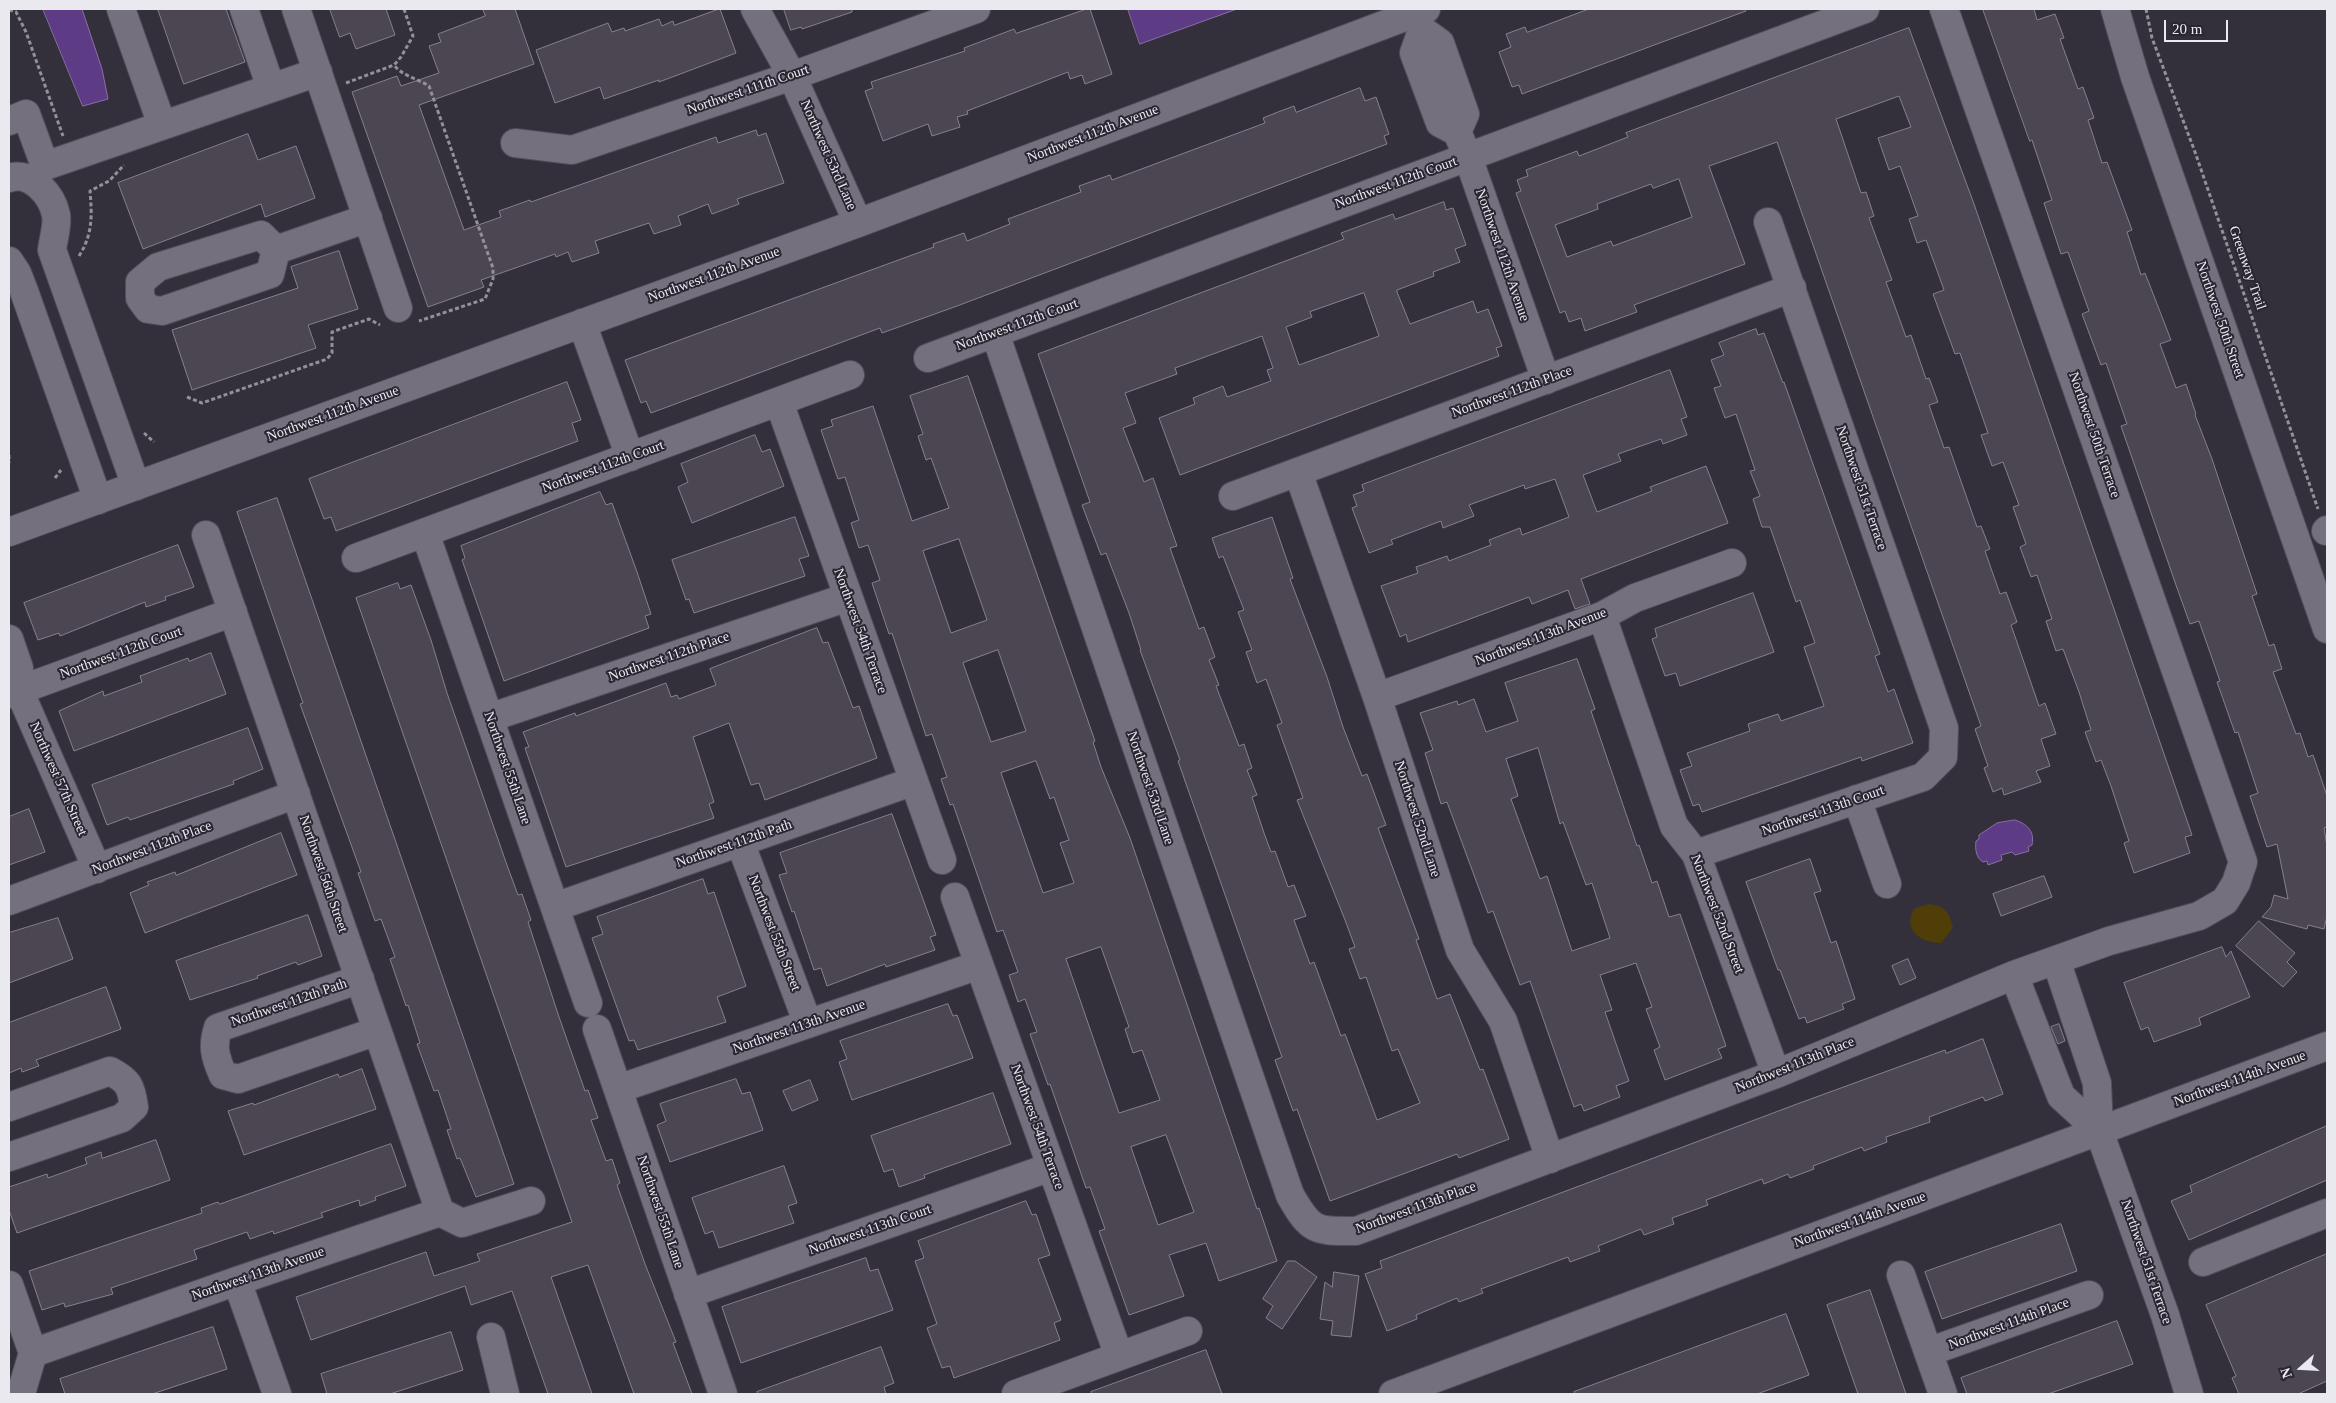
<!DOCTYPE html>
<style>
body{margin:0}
#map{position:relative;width:2336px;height:1403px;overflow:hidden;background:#34303b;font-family:Georgia,serif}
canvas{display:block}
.frame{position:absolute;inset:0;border:10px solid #ebe9f0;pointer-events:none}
.north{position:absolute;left:2276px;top:1343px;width:50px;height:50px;-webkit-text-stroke:4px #2a2631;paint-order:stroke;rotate:251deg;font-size:14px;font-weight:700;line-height:20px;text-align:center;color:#ebe9f0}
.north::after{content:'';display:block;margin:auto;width:18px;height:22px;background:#ebe9f0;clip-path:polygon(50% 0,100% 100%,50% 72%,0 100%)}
.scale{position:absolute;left:2164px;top:20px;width:64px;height:22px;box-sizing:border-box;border:2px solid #ebe9f0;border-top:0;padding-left:6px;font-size:15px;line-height:18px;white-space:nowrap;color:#ebe9f0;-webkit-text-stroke:4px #2a2631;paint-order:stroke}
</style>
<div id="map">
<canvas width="2336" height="1403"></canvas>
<div class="frame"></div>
<div class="north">N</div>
<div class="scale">20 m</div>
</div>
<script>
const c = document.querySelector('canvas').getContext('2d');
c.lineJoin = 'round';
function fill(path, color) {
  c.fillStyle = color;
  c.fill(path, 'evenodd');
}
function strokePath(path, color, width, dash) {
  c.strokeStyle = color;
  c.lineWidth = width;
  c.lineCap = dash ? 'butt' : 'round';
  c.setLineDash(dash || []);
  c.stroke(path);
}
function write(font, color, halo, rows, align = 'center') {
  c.font = font + ' Georgia,serif';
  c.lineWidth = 4;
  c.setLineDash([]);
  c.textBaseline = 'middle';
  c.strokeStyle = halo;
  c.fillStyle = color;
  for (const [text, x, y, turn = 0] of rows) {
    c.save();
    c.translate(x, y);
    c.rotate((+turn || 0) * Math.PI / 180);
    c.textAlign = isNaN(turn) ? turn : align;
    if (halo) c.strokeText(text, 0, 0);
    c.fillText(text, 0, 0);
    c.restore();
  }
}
const green = new Path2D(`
 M1929 904C1946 906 1949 913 1953 928L1941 943C1920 943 1901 929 1915 908Z`);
const water = new Path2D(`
 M43 9H82L102 69 108 99 83 106Z
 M1128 9H1237L1140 44Z
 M2015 820C2027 824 2035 831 2032 845L2028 847 2029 851 2015 855 2012 852 2001 855 2002 860 1988 865 1987 861 1983 862C1976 858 1975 849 1976 841L1979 839V835L1997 823Z`);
const building = new Path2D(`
 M158 9H226L245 62 184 84Z
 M330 9H386L395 35 356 49 350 33 340 37Z
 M483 9H515L534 64 419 105 464 230 501 217 499 211 530 200 531 202 716 137 718 143 756 130 758 136 766 133 784 183 737 199 739 204 712 214 708 204 678 216 681 225 654 234 649 223 595 241 599 253 572 262 568 252 556 257 555 254 481 280 484 287 428 307 352 92 397 76 401 86 439 73 429 46 441 42 438 34 485 16Z
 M720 9 736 53 659 82V80L604 99 600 87 555 103 536 50 608 23 612 32 624 28 625 31 659 19 662 26 673 21 674 25Z
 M784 9H852V12L802 29 801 27 791 30Z
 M1087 9H1090L1112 74 1085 84 1082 75 1070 79 1068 72 967 111 968 114 957 117 960 127 932 136 928 124 883 141 865 91 873 88 871 82 965 51 964 48 1014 29 1016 33Z
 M1589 9H1745L1746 11 1522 94 1519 85 1512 87 1499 52 1511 47 1506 34 1525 27 1527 32Z
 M1983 9H2034L2037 20 2055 14 2064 38 2060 39 2078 89 2083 87 2094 118 2088 120 2102 163 2107 162 2132 230 2127 232 2141 275 2145 273 2171 340 2160 344 2176 388 2186 384 2196 414 2195 415 2212 459 2257 594 2252 596 2269 646 2274 644 2282 669 2273 672 2296 734 2300 733 2308 757 2313 755 2327 796V827L2324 828 2327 846V916L2324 929 2308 925 2307 929 2262 917 2271 907 2274 895 2288 899 2277 844 2267 847 2250 796 2258 793 2238 732 2235 733 2217 682 2220 681 2199 621 2190 624 2177 588 2121 426 2127 424 2106 363 2101 365 2082 314 2089 311 2068 252 2061 254 2044 203 2052 200 2032 140 2030 141Z
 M1909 28 1974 204 2192 835 2185 837 2190 853 2134 873 2124 843 2129 841 2111 786 2101 760 2096 762 2085 732 2091 730 2079 692 2063 649 2056 651 2046 621 2052 619 2037 575 2031 577 2020 547 2026 544 2013 507 2019 505 2003 462 1992 466 1981 435 1988 433 1960 353 1955 354 1933 294 1944 290 1926 240 1917 243 1909 219 1918 216 1900 166 1889 170 1878 138 1911 127 1899 96 1836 119 1861 193 1866 192 1874 216 1869 218 1892 280 1886 282 1906 337 1911 335 1926 379 1929 378 1938 402 1929 405 1944 448 1949 447 1977 527 1981 526 1990 549 1985 551 2000 594 2006 592 2017 622 2011 625 2039 706 2045 703 2056 734 2041 739 2050 766 2036 771 2041 782 2004 795 2002 788 1993 792 1984 768 1988 766 1975 729 1981 726 1777 142 1709 166 1745 264 1634 305 1637 312 1585 331 1581 318 1569 322 1565 311 1560 313 1516 193 1521 191 1517 180 1528 176 1526 170 1577 151 1579 156 1628 137 1626 133ZM1679 179 1692 217 1613 246 1611 241 1567 257 1555 225 1598 209 1597 204 1651 184 1653 188Z
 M1360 88 1365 101 1376 97 1389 134 1384 136 1387 144 957 306 882 333 880 328 651 413 646 401 641 403 625 360 934 247 933 244 964 233 967 241 990 232 1010 224 1008 219 1081 192 1079 186 1110 175 1112 180 1265 123 1263 118 1278 112 1294 106 1296 112Z
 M248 134 258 160 296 146 315 198 265 217 261 204 143 249 118 183Z
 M1444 202 1446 210 1453 208 1466 245 1455 249 1460 262 1433 272 1434 276 1397 290V292L1410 324 1473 301 1477 313 1488 309 1502 346 1496 348 1499 356 1180 475 1159 418 1195 404 1193 398 1223 386 1227 397 1271 381 1267 370 1273 368 1262 336 1175 368 1177 374 1125 393 1136 423 1123 428 1144 482 1153 478 1177 546 1170 548 1199 629 1204 627 1215 657 1209 660 1219 685 1216 686 1239 746 1244 744 1252 768 1247 770 1257 795 1252 797 1264 833 1271 852 1275 851 1288 887 1294 885 1306 916 1294 920 1310 964 1314 962 1341 1036 1345 1034 1377 1120 1420 1103 1398 1049 1392 1051 1366 977 1360 979 1349 949 1355 947 1345 920 1297 800 1303 798 1277 725 1282 723 1266 679 1257 683 1246 652 1252 650 1238 612 1244 610 1223 556 1219 558 1212 538 1272 517 1293 578 1290 579 1327 677 1343 727 1362 776 1367 774 1386 825 1378 828 1419 939 1416 940 1437 999 1450 994 1480 1070 1483 1069 1509 1139 1459 1158 1457 1154 1330 1201 1297 1109 1293 1111 1275 1060 1282 1057 1178 761 1180 760 1140 650H1141L1129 613 1106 553 1101 555 1082 505 1090 502 1038 354 1344 239 1341 233 1393 214 1395 219ZM1364 293 1379 336 1299 365 1286 327 1312 317 1310 312Z
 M339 251 358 309 308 325 316 348 192 390 172 330 298 288 291 267Z
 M1756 329 1758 335 1764 333 1783 383 1784 382 1880 654 1875 656 1888 692 1894 689 1913 743 1862 761 1861 757 1702 812 1699 804 1693 806 1680 770 1692 766 1687 753 1750 731 1748 724 1778 714 1781 721 1824 706 1804 647 1815 643 1800 600 1796 602 1770 527H1762L1753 499 1760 496 1750 471 1755 470 1736 414 1725 418 1714 388 1721 386 1711 360 1724 355 1719 343Z
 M1670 370 1687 417 1681 419 1687 435 1663 444 1661 439 1618 454 1621 461 1583 475 1597 512 1652 491 1650 487 1706 466 1728 523 1581 579 1590 604 1575 609 1568 590 1532 604 1529 597 1408 642 1406 634 1400 637 1381 586 1418 573 1416 567 1447 556 1449 561 1491 545 1489 540 1520 528 1522 535 1569 517 1555 479 1525 489 1524 485 1469 505 1474 516 1443 528 1441 521 1391 540 1393 544 1369 553 1352 508 1357 506 1353 495 1364 491 1362 485Z
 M968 376 1095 741 1093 742 1101 767 1130 838 1257 1209 1259 1208 1277 1261 1219 1281 1206 1243 1169 1255 1184 1296 1129 1315 1099 1231 1105 1229 1090 1187 1086 1188 1050 1084 1048 1085 1030 1034 1037 1032 1025 999 1018 1002 1009 975 1018 972 1003 930 997 932 953 804 950 805 941 779 947 777 932 734 926 736 892 633 889 634 872 583 880 580 868 545 859 548 851 523 859 520 845 477 838 479 821 430 833 426 831 420 873 406 912 521 949 508 931 458 926 460 918 436 923 434 910 396ZM959 539 987 620 951 633 923 551ZM998 650 1026 731 991 742 963 663ZM1036 761 1050 799 1054 797 1069 840 1060 843 1074 883 1043 893 1001 773ZM1101 947 1129 1027 1125 1029 1133 1053 1142 1050 1160 1100 1119 1113 1066 959ZM1166 1135 1194 1212 1158 1225 1131 1147Z
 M567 382 581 420 572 423 578 441 336 531 331 517 324 519 309 479Z
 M755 435 762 452 770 449 784 486 692 523 678 487 688 482 681 464Z
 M600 492 606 505 612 503 637 572 651 614 645 616 649 628 504 681 462 560 465 558 461 546Z
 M277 498 514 1184 476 1197 460 1158 457 1159 447 1130 451 1129 438 1090 434 1091 417 1044 420 1043 408 1005 406 1006 390 959 395 957 381 919 375 921 358 873 361 872 300 704 303 703 237 512Z
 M795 517 809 556 799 559 805 576 694 613 689 599 686 600 672 560Z
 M178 545 194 587 165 597 166 600 146 607 145 602 60 636 59 633 38 640 24 603Z
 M398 583 400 589 411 585 431 640 447 693 508 868 518 895 522 894 531 920 528 922 558 1014 585 1091 588 1090 598 1118 591 1120 606 1161 612 1159 620 1183 617 1185 645 1264 676 1342 673 1343 692 1394H634L588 1265 551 1277 592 1394H548L512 1291 471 1305 465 1286 311 1340 296 1297 426 1252 434 1276 480 1261 477 1254 572 1222 356 598Z
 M1753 593 1774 652 1680 686 1676 673 1665 676 1652 639 1657 637 1655 629Z
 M817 628 823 643 828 642 853 708 859 706 877 758 765 800 759 783 751 785 729 723 693 737 714 802 709 804 714 818 566 867 525 748 529 747 523 732 575 713 576 716 666 683 671 697 677 695 679 699 716 685 710 669Z
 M211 653 226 694 74 751 59 711 103 691 104 696 142 682 140 676 188 658 189 661Z
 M1577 659 1595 709 1591 711 1637 846 1639 845 1652 883 1657 881 1669 917 1680 914 1726 1046 1718 1049 1722 1058 1665 1080 1654 1050 1660 1047 1646 1009 1652 1007 1636 963 1600 975 1612 1010 1605 1012 1629 1081 1616 1086 1620 1097 1584 1111 1581 1104 1574 1107 1530 981 1520 985 1493 911 1488 913 1447 802 1441 804 1425 753 1433 750 1420 713 1457 701 1458 705 1474 699 1486 732 1518 721 1505 683ZM1538 748 1560 824 1563 822 1586 885 1592 883 1610 938 1572 951 1547 876 1540 879 1511 799 1518 796 1506 759Z
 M248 728 263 769 233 781 234 784 162 809 130 820 128 817 107 825 92 785Z
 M29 809 45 852 9 865V817Z
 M892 814 936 935 930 937 935 950 886 967 885 964 827 986 821 968 814 970 794 911 792 912 779 875 787 873 780 853Z
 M281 833 297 875 145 933 130 893 149 885 147 882 175 872 176 875Z
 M1810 859 1821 891 1814 893 1831 943 1836 941 1855 999 1842 1004 1844 1009 1807 1023 1805 1017 1799 1019 1780 970H1778L1746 882Z
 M2044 876 2052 897 2001 916 1993 894Z
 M703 879 708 894 714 892 746 986 717 997 726 1022 638 1050 634 1040 629 1041 592 938 603 934 597 917Z
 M308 915 322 956 298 965 296 962 257 976 258 978 190 1000 176 961Z
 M58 918 73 959 9 983V933Z
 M2259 921 2295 953 2287 962 2297 972 2283 987 2236 946Z
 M2222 947 2226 957 2231 951 2250 997 2199 1018 2201 1025 2154 1042 2148 1027 2141 1030 2124 983Z
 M1908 959 1916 978 1900 985 1892 966Z
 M106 987 121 1029 36 1060 39 1066 22 1072 21 1068 9 1073V1023Z
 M948 1004 953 1016 957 1015 973 1058 852 1100 839 1062 847 1059 840 1041Z
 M2059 1024 2065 1041 2058 1044 2051 1027Z
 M1983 1039 2003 1094 1985 1101 1983 1097 1929 1117 1930 1122 1886 1137 1887 1142 1864 1151 1862 1147 1813 1166 1814 1169 1790 1178 1788 1174 1764 1184 1762 1179 1706 1200 1708 1205 1672 1218 1674 1224 1644 1235 1641 1229 1598 1246 1600 1251 1570 1262 1568 1257 1481 1289 1483 1293 1459 1302 1457 1298 1416 1315 1417 1319 1387 1331 1365 1274 1382 1268 1380 1261 1797 1104 1945 1050 1946 1053Z
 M362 1069 376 1109 244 1155 228 1111 253 1103 254 1105 338 1074 339 1077Z
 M736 1079 742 1094 750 1092 763 1130 670 1162 657 1125 666 1121 660 1104Z
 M810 1080 818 1100 792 1111 783 1091Z
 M993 1093 1011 1144 924 1175 925 1178 899 1187 893 1169 884 1172 871 1136Z
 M2327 1126V1180L2189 1240 2171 1201 2192 1192 2190 1186Z
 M156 1140 170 1180 17 1233 9 1210V1187L47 1174 48 1178 87 1164 85 1158 101 1152 102 1158Z
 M391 1144 406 1186 375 1197 376 1200 360 1206 359 1200 321 1213 323 1217 274 1234 273 1231 250 1239 247 1232 194 1250 197 1259 111 1288 113 1294 65 1307 64 1303 42 1310 29 1271 202 1213 201 1208 218 1202 219 1204Z
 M784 1166 797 1203 788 1206 794 1223 719 1248 713 1231 705 1234 692 1198Z
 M1026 1201 1032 1215 1036 1214 1050 1255 1038 1259 1061 1320 1054 1323 1060 1340 954 1378 950 1366 942 1368 927 1328 937 1324 915 1261 924 1258 918 1241Z
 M2061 1224 2077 1271 1942 1319 1925 1272Z
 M2327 1254V1381L2298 1394H2239L2232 1378 2236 1376 2206 1305Z
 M866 1258 870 1271 878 1269 893 1310 741 1363 722 1307Z
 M1288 1261H1295L1317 1277 1282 1329 1266 1318 1273 1306 1263 1299Z
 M1334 1272 1359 1276 1351 1337 1331 1335 1333 1321 1320 1319 1325 1282 1332 1287Z
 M1870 1290 1906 1394H1858L1827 1305Z
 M1786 1314 1809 1375 1757 1394H1575L1574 1392Z
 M2117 1321 2133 1364 2048 1394H1967L1961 1378Z
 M213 1327 227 1369 152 1394H65L60 1379Z
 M451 1332 463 1370 390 1394H327L321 1374Z
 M881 1347 894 1383 884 1387 886 1394H758L757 1392Z
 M1206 1350 1222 1394H1092L1091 1392Z`);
const path = new Path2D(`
 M404 9 413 36 401 57 394 65C401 75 418 79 429 86L493 268V279L485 299 419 321
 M2146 9 2152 38 2195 152 2318 509
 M9 10 16 12 26 32 63 136
 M346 83 394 65
 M79 256C93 234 92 215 90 191L109 181 124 165
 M187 397 202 403 327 359 332 353V332L369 319 380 325
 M144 433 154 442
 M9 455V463
 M55 478 61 470`);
const minor = new Path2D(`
 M121 9 162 125
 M244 9 271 88
 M296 9 398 308
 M755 9 792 76 858 223
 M2115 9 2135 77 2327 629
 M1417 14 1422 30 1440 43 1465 114 1457 132
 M1422 30 1414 53 1440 123 1457 132 1468 157 1546 380
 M9 121 26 114 45 166 318 72
 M515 143 572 150 792 76 976 9
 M9 178C31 170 52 195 56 215 58 225 53 240 52 250L136 486
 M276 250 270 274 162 311 148 309 140 298V282L158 267 261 235 276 250 368 218
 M9 261 17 273 24 291 98 500
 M582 323 630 457
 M995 333 1290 1195C1311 1232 1315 1231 1356 1231L1776 1074 2014 975 2109 941 2199 916 2225 901 2236 883 2243 862 1944 9
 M928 358 1865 9
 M779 402 942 860
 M1298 472 1377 697 1460 950 1503 1021 1550 1159
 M1233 496 1792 288
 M2326 531 2327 530
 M9 532 858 223 1426 9
 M425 533 588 1003
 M206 535 440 1212
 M356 558 850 375
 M1602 616 1674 826 1696 854 1776 1074
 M9 639 19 668V690L97 869
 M9 694 233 612
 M1377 697 1602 616 1635 598 1732 563
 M489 718 848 597
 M1857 799 1887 884
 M740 842 808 1024
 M1696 854 1923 777 1943 757 1944 728 1768 222
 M955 897 1119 1356
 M9 901 296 794
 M555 907 914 781
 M2056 960 2097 1083 2099 1131 2165 1315 2189 1394
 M2014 975 2061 1096 2099 1131
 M360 979 218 1028C212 1046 215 1057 223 1075L238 1079 377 1031
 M597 1029 723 1394
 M618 1089 979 965
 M9 1107 110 1071C129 1081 131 1086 134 1107L122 1118 9 1157
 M2203 1262 2327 1213
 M1901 1275 1943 1394
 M237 1281 277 1394
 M9 1285 33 1353
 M688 1294 1051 1167
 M491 1337 505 1394
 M1928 1352 2089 1295
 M11 1394 22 1390 33 1353 237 1281 440 1212 462 1223 531 1201
 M1016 1394 1188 1331
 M1393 1394 2327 1046`);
const streetNames = [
 ["Northwest 111th Court",748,90,-19],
 ["Northwest 112th Avenue",1093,134,-21],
 ["Northwest 53rd Lane",828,155,66],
 ["Northwest 112th Court",1396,183,-20],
 ["Northwest 112th Avenue",1502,255,71],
 ["Greenway Trail",2247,268,71],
 ["Northwest 112th Avenue",714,275,-20],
 ["Northwest 50th Street",2220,320,71],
 ["Northwest 112th Court",1017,325,-20],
 ["Northwest 112th Place",1512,392,-20],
 ["Northwest 112th Avenue",333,414,-20],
 ["Northwest 50th Terrace",2094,435,71],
 ["Northwest 112th Court",603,467,-20],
 ["Northwest 51st Terrace",1861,488,71],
 ["Northwest 54th Terrace",860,631,70],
 ["Northwest 113th Avenue",1541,637,-21],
 ["Northwest 112th Court",121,653,-20],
 ["Northwest 112th Place",669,657,-19],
 ["Northwest 55th Lane",507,768,71],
 ["Northwest 57th Street",58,779,66],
 ["Northwest 53rd Lane",1150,788,71],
 ["Northwest 113th Court",1823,811,-19],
 ["Northwest 52nd Lane",1417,819,72],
 ["Northwest 112th Path",734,844,-19],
 ["Northwest 112th Place",152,848,-21],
 ["Northwest 56th Street",323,874,71],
 ["Northwest 52nd Street",1717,914,69],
 ["Northwest 55th Street",774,933,69],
 ["Northwest 112th Path",289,1003,-19],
 ["Northwest 113th Avenue",799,1027,-19],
 ["Northwest 113th Place",1795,1065,-22],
 ["Northwest 114th Avenue",2240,1079,-20],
 ["Northwest 54th Terrace",1037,1127,70],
 ["Northwest 113th Place",1416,1208,-20],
 ["Northwest 55th Lane",660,1212,71],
 ["Northwest 114th Avenue",1860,1220,-20],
 ["Northwest 113th Court",870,1230,-19],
 ["Northwest 51st Terrace",2146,1262,71],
 ["Northwest 113th Avenue",258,1274,-19],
 ["Northwest 114th Place",2009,1324,-20]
];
fill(green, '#4f3e07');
fill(water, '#5e3b85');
strokePath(water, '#886fa5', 1);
fill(building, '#4b4652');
strokePath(building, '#85808d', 1);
strokePath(minor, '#524e58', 30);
strokePath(path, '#939099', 3, [4, 2.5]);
strokePath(minor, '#75707d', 28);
write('14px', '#ebe9f0', '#2a2631', streetNames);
</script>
